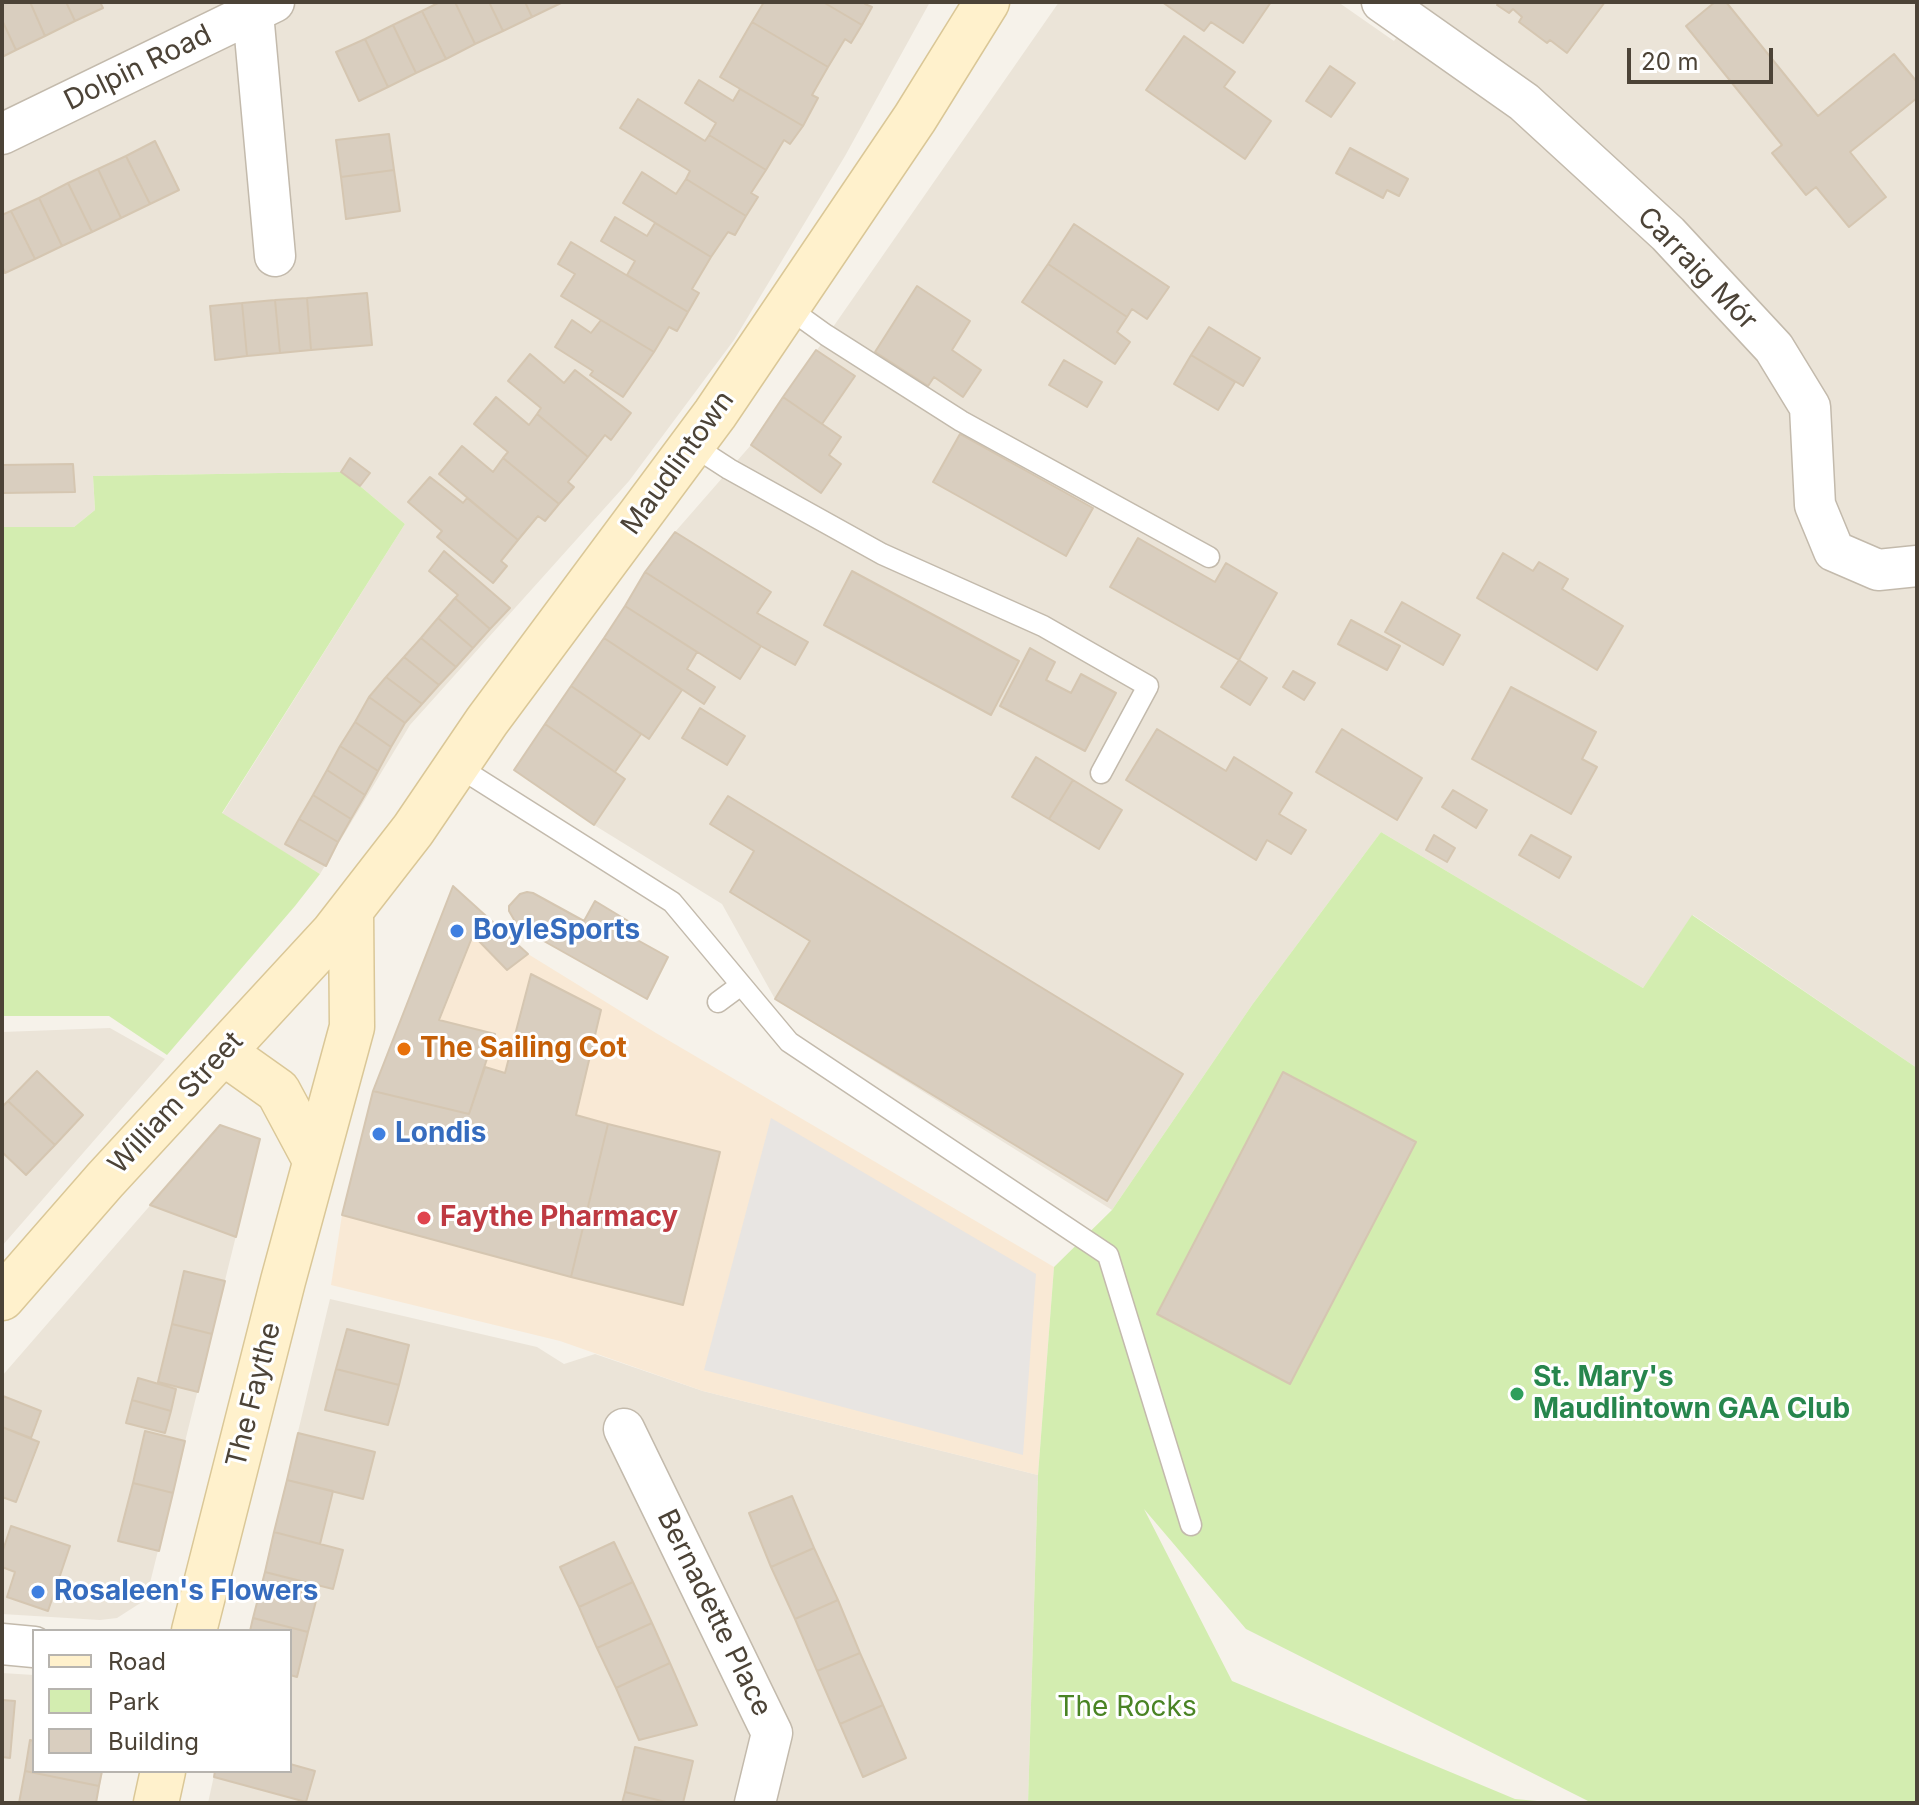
<!DOCTYPE html>
<meta charset="utf-8">
<style>
body{margin:0}
#map{position:relative;width:1919px;height:1805px;overflow:hidden;background:#f6f2ea;font-family:Inter,sans-serif}
canvas{display:block}
.frame{position:absolute;inset:0;border:4px solid #4c4337;pointer-events:none}
.legend{position:absolute;left:32px;top:1629px;width:260px;height:144px;box-sizing:border-box;background:#fff;border:2px solid #b7b4af;margin:0;padding:10px 14px;list-style:none;font-size:24px;color:#4c4337}
.legend li{display:flex;align-items:center;gap:16px;height:40px}
.legend b{width:40px;border:2px solid #b7b4af}
.scale{position:absolute;left:1627px;top:48px;width:146px;height:36px;box-sizing:border-box;border:4px solid #4c4337;border-top:0;padding-left:10px;font-size:24px;line-height:28px;white-space:nowrap;color:#4c4337;-webkit-text-stroke:6px #fff;paint-order:stroke}
</style>
<div id="map">
<canvas width="1919" height="1805"></canvas>
<div class="frame"></div>
<ul class="legend">
<li><b style="height:10px;background:#fff1cc"></b>Road</li>
<li><b style="height:22px;background:#d3edb0"></b>Park</li>
<li><b style="height:22px;background:#d9cebf"></b>Building</li>
</ul>
<div class="scale">20 m</div>
</div>
<script>
const c = document.querySelector('canvas').getContext('2d');
c.lineJoin = 'round';
function fill(path, color) {
  c.fillStyle = color;
  c.fill(path, 'evenodd');
}
function strokePath(path, color, width, dash) {
  c.strokeStyle = color;
  c.lineWidth = width;
  c.lineCap = dash ? 'butt' : 'round';
  c.setLineDash(dash || []);
  c.stroke(path);
}
function write(font, color, halo, rows, align = 'center') {
  c.font = font + ' Inter,sans-serif';
  c.lineWidth = 6;
  c.setLineDash([]);
  c.textBaseline = 'middle';
  c.strokeStyle = halo;
  c.fillStyle = color;
  for (const [text, x, y, turn = 0] of rows) {
    c.save();
    c.translate(x, y);
    c.rotate((+turn || 0) * Math.PI / 180);
    c.textAlign = isNaN(turn) ? turn : align;
    if (halo) c.strokeText(text, 0, 0);
    c.fillText(text, 0, 0);
    c.restore();
  }
}
const residential = new Path2D(`
 M2 2H930L845 156 734 340 629 481 410 725 320 874 222 814 405 524 360 486 340 472 93 476 95 510 74 527H2Z
 M1059 2H1338L1394 41 1421 2H1917V1068L1693 915 1643 988 1381 832 1252 1005 1112 1210 775 999 722 904 594 825 514 770 675 532 751 445Z
 M110 1028 165 1059 2 1246V1032Z
 M220 1125 260 1139 148 1591 142 1602 117 1618 100 1620 2 1614V1376Z
 M330 1299 537 1347 564 1364 595 1354 703 1391 1038 1475 1028 1803H208L215 1771H290V1631H250Z
 M2 1673 34 1675V1771H103L96 1803H2Z`);
const commercial = new Path2D(`
 M453 886 528 954 656 1033 1054 1267 1038 1475 703 1391 560 1341 331 1285 342 1215 373 1091Z`);
const green = new Path2D(`
 M341 472 360 486 405 524 222 813 320 874 295 906 167 1055 109 1016H2V527H74L95 510 93 476Z
 M1381 832 1643 988 1692 915 1917 1068V1803H1592L1246 1629 1144 1509 1232 1681 1515 1799 1559 1803H1028L1038 1475 1054 1267 1112 1210 1252 1005Z`);
const parking = new Path2D(`
 M771 1118 1036 1274 1023 1455 704 1370Z`);
const building = new Path2D(`
 M2 2H30L45 36 16 50 2 20Z
 M30 2H66L75 21 45 36Z
 M66 2H100L103 8 75 21Z
 M440 2H455L475 44 446 59 422 11Z
 M455 2H489L503 31 475 44Z
 M489 2H525L532 17 503 31Z
 M525 2H560L561 3 532 17Z
 M764 2H823L862 25 851 43 845 39 828 67 752 22Z
 M823 2H866L865 4 872 7 862 25Z
 M1162 2H1271L1243 43 1211 22 1204 31Z
 M1499 2H1605L1567 53 1550 40 1547 43 1519 22 1522 17 1513 9 1509 13 1497 5Z
 M1715 2H1726L1818 116 1894 54 1917 82V98L1850 152 1886 197 1849 227 1816 187 1806 195 1772 153 1782 145 1686 26Z
 M422 11 446 59 416 73 393 25Z
 M2 20 16 50 2 57Z
 M752 22 828 67 812 95 818 98 803 126 720 77Z
 M393 25 416 73 388 87 365 39Z
 M1184 36 1235 72 1224 87 1271 121 1245 159 1146 90Z
 M365 39 388 87 359 101 336 52Z
 M1330 66 1355 83 1331 117 1306 101Z
 M699 80 733 101 740 89 803 126 790 144 784 140 766 170 709 135 716 123 685 103Z
 M638 99 705 141 709 135 766 170 751 193 758 197 746 216 686 179 690 171 620 128Z
 M389 134 394 170 341 177 336 140Z
 M155 141 179 190 150 204 126 156Z
 M1350 148 1408 179 1399 196 1387 190 1383 198 1336 173Z
 M126 156 150 204 121 218 98 169Z
 M98 169 121 218 92 232 68 183Z
 M394 170 400 211 346 219 341 177Z
 M642 172 676 194 686 179 746 216 735 235 728 232 711 257 623 203Z
 M68 183 92 232 62 246 39 198Z
 M39 198 62 246 35 259 11 211Z
 M11 211 35 259 5 273 2 266V215Z
 M615 217 647 236 655 223 711 257 692 289 699 293 688 312 627 275 635 261 601 241Z
 M1074 224 1169 287 1147 319 1132 309 1127 317 1048 264Z
 M571 242 688 312 677 331 669 327 654 352 561 296 575 274 558 264Z
 M1048 264 1127 317 1117 332 1130 342 1115 364 1022 302Z
 M917 286 970 321 952 350 981 370 963 397 934 377 928 386 875 352Z
 M367 293 372 345 311 350 307 298Z
 M307 298 311 350 280 353 275 300Z
 M275 300 280 353 247 356 242 303Z
 M242 303 247 356 215 360 210 306Z
 M572 320 591 333 601 320 654 352 623 397 590 375 593 371 555 347Z
 M1209 327 1260 358 1243 386 1191 355Z
 M816 350 855 376 822 424 783 397Z
 M530 354 564 383 575 370 631 413 611 440 605 435 588 457 537 414 541 408 508 381Z
 M1191 355 1235 382 1218 410 1174 384Z
 M1064 360 1102 382 1087 407 1049 385Z
 M496 397 529 425 537 414 588 457 568 482 574 487 559 504 503 458 508 452 474 424Z
 M783 397 841 437 829 455 841 464 821 493 751 445Z
 M960 434 1093 508 1066 556 933 482Z
 M462 446 493 472 503 458 559 504 545 521 538 516 518 540 439 474Z
 M350 458 370 473 360 486 341 472Z
 M73 464 75 492 2 493V465Z
 M430 477 463 503 467 498 518 540 501 561 507 566 493 583 437 537 442 531 408 502Z
 M675 532 771 592 757 613 808 642 795 665 761 646 645 572Z
 M1138 538 1215 582 1226 563 1277 593 1239 660 1110 587Z
 M444 551 510 608 490 629 455 598 458 595 429 571Z
 M1503 553 1533 571 1539 562 1568 579 1562 589 1623 626 1597 670 1477 598Z
 M852 571 1019 661 991 715 824 625Z
 M645 572 761 646 740 679 625 606Z
 M455 598 490 629 473 648 438 618Z
 M1402 602 1460 635 1443 665 1385 632Z
 M625 606 697 652 687 669 715 687 704 704 604 638Z
 M438 618 473 648 456 667 421 638Z
 M1351 620 1400 646 1387 670 1338 644Z
 M421 638 456 667 439 685 404 657Z
 M604 638 682 690 649 739 571 686Z
 M1030 648 1055 662 1046 680 1071 693 1081 674 1116 693 1085 751 1000 706Z
 M404 657 439 685 422 704 386 677Z
 M1239 660 1267 678 1250 705 1221 687Z
 M1293 671 1315 683 1304 700 1283 687Z
 M386 677 422 704 405 723 369 697Z
 M571 686 641 734 615 772 545 724Z
 M1511 687 1596 732 1582 759 1597 767 1571 814 1472 759Z
 M369 697 405 723 391 747 355 722Z
 M700 708 745 736 727 765 682 738Z
 M355 722 391 747 378 771 340 746Z
 M545 724 625 779 594 825 514 770Z
 M1157 729 1226 771 1234 757 1292 793 1279 814 1306 830 1291 854 1267 840 1256 860 1126 780Z
 M1342 729 1422 778 1397 820 1316 772Z
 M340 746 378 771 365 795 327 770Z
 M1036 757 1073 780 1049 819 1012 797Z
 M327 770 365 795 351 819 313 795Z
 M1073 780 1122 810 1099 849 1049 819Z
 M1453 790 1487 810 1476 828 1442 807Z
 M313 795 351 819 338 842 299 819Z
 M728 796 1183 1074 1107 1201 775 999 810 941 730 892 754 851 710 824Z
 M299 819 338 842 326 866 285 844Z
 M1434 835 1455 848 1447 862 1426 850Z
 M1531 835 1571 857 1559 878 1519 855Z
 M453 886 528 954 507 970 473 935 439 1020 495 1034 469 1114 373 1091Z
 M527 892 533 893 584 921 595 901 638 927 632 937 668 957 647 999 542 940 516 923 509 911V906L520 894Z
 M531 974 601 1010 576 1115 608 1124 571 1277 342 1215 373 1091 469 1114 485 1067 505 1073Z
 M37 1071 83 1115 55 1145 8 1101Z
 M1283 1072 1416 1142 1290 1384 1157 1314Z
 M8 1101 55 1145 26 1175 2 1152V1107Z
 M608 1124 720 1152 683 1305 571 1277Z
 M220 1125 260 1139 236 1237 150 1205Z
 M184 1271 225 1281 212 1334 172 1324Z
 M172 1324 212 1334 198 1392 158 1382Z
 M347 1329 409 1345 399 1385 336 1369Z
 M336 1369 399 1385 388 1425 325 1410Z
 M138 1378 176 1389 171 1411 132 1400Z
 M3 1396 41 1411 31 1438 2 1427Z
 M132 1400 171 1411 165 1433 126 1423Z
 M2 1427 39 1442 16 1502 2 1497Z
 M145 1431 185 1441 173 1493 133 1483Z
 M298 1433 375 1452 363 1499 287 1480Z
 M287 1480 333 1491 320 1544 274 1532Z
 M133 1483 173 1493 159 1551 118 1541Z
 M792 1496 814 1548 771 1567 749 1513Z
 M11 1526 70 1546 48 1611 7 1597 15 1572 2 1567V1553Z
 M274 1532 343 1550 333 1589 265 1572Z
 M614 1542 633 1582 579 1607 560 1567Z
 M814 1548 838 1600 795 1619 771 1567Z
 M265 1572 304 1582 301 1597 316 1601 308 1632 253 1618Z
 M633 1582 652 1623 597 1648 579 1607Z
 M838 1600 860 1653 817 1671 795 1619Z
 M253 1618 308 1632 297 1677 290 1675V1631H250Z
 M652 1623 670 1663 616 1688 597 1648Z
 M860 1653 883 1705 840 1724 817 1671Z
 M670 1663 697 1725 639 1740 616 1688Z
 M2 1700 15 1701 10 1758 2 1757Z
 M883 1705 906 1758 863 1777 840 1724Z
 M30 1740 34 1741V1771H102L99 1786 25 1771Z
 M635 1747 693 1761 683 1803H670L625 1792Z
 M290 1764 315 1771 306 1802 214 1777 215 1771H290Z
 M25 1771 99 1786 96 1803H19Z
 M625 1792 670 1803H622Z`);
const lane = new Path2D(`
 M787 307 826 335 961 421 1209 557
 M692 445 729 469 882 554 1043 626 1148 686 1101 773
 M457 766 672 902 789 1042 1108 1255 1191 1525
 M718 1002 741 985`);
const street = new Path2D(`
 M252 2 275 256
 M1382 2 1524 102 1668 234 1774 348 1810 407 1815 505 1834 551 1878 570 1917 566
 M2 134 274 2
 M624 1429 772 1733 755 1803
 M2 1644 34 1647`);
const secondary = new Path2D(`
 M223 1052 278 1091 315 1160
 M2 1298 105 1180 333 933 413 830 487 721 715 414 915 118 987 2
 M194 1631 283 1281 352 1027 351 911
 M156 1803 163 1771`);
const markers = [
 [457,931,8,"#3f7fe0"],
 [404,1049,8,"#e8710a"],
 [379,1134,8,"#3f7fe0"],
 [424,1218,8,"#e0444e"],
 [1517,1394,8,"#2e9e5b"],
 [38,1592,8,"#3f7fe0"]
];
const streetNames = [
 ["Dolpin Road",138,68,-26],
 ["Carraig Mór",1697,269,46],
 ["Maudlintown",678,463,-54],
 ["William Street",176,1103,-47],
 ["The Faythe",254,1395,-76],
 ["Bernadette Place",714,1613,64]
];
const shopNames = [
 ["BoyleSports",473,931],
 ["Londis",395,1134],
 ["Rosaleen's Flowers",54,1592]
];
const foodNames = [
 ["The Sailing Cot",420,1049]
];
const healthNames = [
 ["Faythe Pharmacy",440,1218]
];
const leisureNames = [
 ["St. Mary's",1533,1378],
 ["Maudlintown GAA Club",1533,1410]
];
const parkNames = [
 ["The Rocks",1127,1708]
];
fill(residential, '#ebe4d8');
fill(commercial, '#f9e9d5');
fill(green, '#d3edb0');
fill(parking, '#e8e5e2');
fill(building, '#d9cebf');
strokePath(building, '#d5c6b1', 2);
strokePath(lane, '#c3baac', 23);
strokePath(street, '#c3baac', 43);
strokePath(secondary, '#dac797', 47);
strokePath(lane, '#fff', 20);
strokePath(street, '#fff', 40);
strokePath(secondary, '#fff1cc', 44);
for (const [x, y, r, color] of markers) {
  const dot = new Path2D();
  dot.arc(x, y, r, 0, 2 * Math.PI);
  c.fillStyle = color;
  c.fill(dot);
  strokePath(dot, '#fff', 3);
}
write('28px', '#4c4337', '#fff', streetNames);
write('bold 28px', '#366cbe', '#fff', shopNames, 'left');
write('bold 28px', '#c56008', '#fff', foodNames, 'left');
write('bold 28px', '#be3a42', '#fff', healthNames, 'left');
write('bold 28px', '#27864d', '#fff', leisureNames, 'left');
write('28px', '#4a8424', '#fff', parkNames);
</script>
